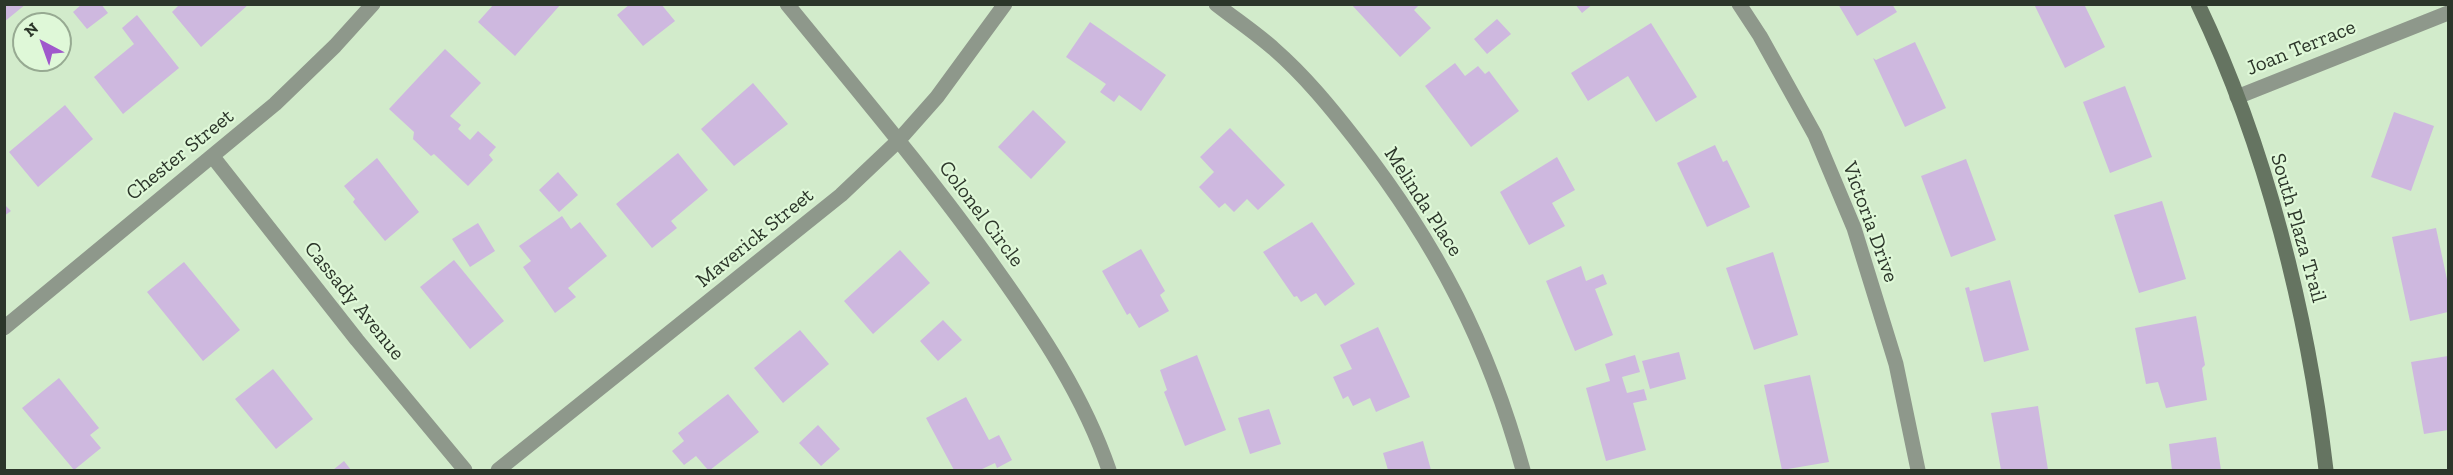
<!DOCTYPE html>
<style>
body{margin:0}
#map{position:relative;width:2453px;height:475px;overflow:hidden;background:#d2ebcb;font-family:"Zilla Slab",serif}
canvas{display:block}
.frame{position:absolute;inset:0;border:6px solid #2c362a;pointer-events:none}
.north{position:absolute;left:12px;top:12px;width:60px;height:60px;box-sizing:border-box;background:#dff8d8;border:2px solid #97aa92;border-radius:50%;rotate:319deg;font-size:16px;font-weight:700;line-height:24px;text-align:center;color:#2c362a}
.north::after{content:'';display:block;margin:auto;width:21px;height:27px;background:#a058cc;clip-path:polygon(50% 0,100% 100%,50% 72%,0 100%)}
</style>
<div id="map">
<canvas width="2453" height="475"></canvas>
<div class="frame"></div>
<div class="north">N</div>
</div>
<script>
const c = document.querySelector('canvas').getContext('2d');
c.lineJoin = 'round';
function fill(path, color) {
  c.fillStyle = color;
  c.fill(path, 'evenodd');
}
function strokePath(path, color, width, dash) {
  c.strokeStyle = color;
  c.lineWidth = width;
  c.lineCap = dash ? 'butt' : 'round';
  c.setLineDash(dash || []);
  c.stroke(path);
}
function write(font, color, halo, rows, align = 'center') {
  c.font = font + ' "Zilla Slab",serif';
  c.lineWidth = 4.5;
  c.setLineDash([]);
  c.textBaseline = 'middle';
  c.strokeStyle = halo;
  c.fillStyle = color;
  for (const [text, x, y, turn = 0] of rows) {
    c.save();
    c.translate(x, y);
    c.rotate((+turn || 0) * Math.PI / 180);
    c.textAlign = isNaN(turn) ? turn : align;
    if (halo) c.strokeText(text, 0, 0);
    c.fillText(text, 0, 0);
    c.restore();
  }
}
const building = new Path2D(`
 M4 4H26L4 22Z
 M82 4H101L108 13 87 29 73 12Z
 M180 4H249L201 47 172 12Z
 M494 4H561L515 56 478 22Z
 M630 4H661L675 21 643 46 617 15Z
 M1351 4H1420L1414 10 1431 28 1400 57Z
 M1575 4H1593L1582 13Z
 M1838 4H1892L1897 12 1857 36Z
 M2034 4H2084L2105 47 2065 68Z
 M137 15 179 68 123 114 94 77 134 44 122 28Z
 M1497 19 1511 34 1487 54 1474 39Z
 M1090 22 1166 75 1141 111 1119 95 1114 102 1100 92 1106 84 1066 57Z
 M1651 23 1697 97 1656 122 1628 76 1588 101 1571 73Z
 M1915 42 1946 108 1905 127 1873 58 1876 60Z
 M445 49 481 83 450 116 461 125 458 129 470 140 478 131 496 147 489 155 493 160 468 186 434 154 431 156 413 139 414 132 389 109Z
 M1455 63 1465 76 1478 66 1485 74 1489 71 1519 111 1471 147 1425 86Z
 M753 83 788 124 734 166 701 129Z
 M2125 86 2152 157 2110 173 2083 102Z
 M65 105 93 139 38 187 9 152Z
 M1033 110 1066 142 1031 179 998 147Z
 M2394 112 2434 126 2411 191 2371 177Z
 M1230 128 1285 185 1258 210 1247 199 1234 212 1225 203 1219 208 1199 187 1214 172 1200 157Z
 M1715 145 1723 162 1727 160 1750 207 1707 227 1677 163Z
 M678 153 708 190 671 221 677 228 652 248 616 204Z
 M1557 157 1575 190 1552 203 1565 226 1529 245 1500 192Z
 M377 158 419 212 385 241 353 202 355 199 344 186Z
 M1966 159 1996 240 1951 257 1921 176Z
 M558 172 578 195 559 212 539 190Z
 M2162 201 2186 279 2139 293 2114 215Z
 M4 204 11 211 4 216Z
 M562 216 571 229 580 222 607 256 568 288 576 297 555 313 523 267 531 261 519 246Z
 M1312 222 1355 284 1325 306 1316 293 1301 302 1297 296 1294 297 1263 252Z
 M478 223 495 251 470 267 452 239Z
 M2436 228 2448 284V312L2410 321 2392 237Z
 M1141 249 1165 291 1160 295 1169 311 1139 328 1130 313 1127 315 1102 271Z
 M900 250 930 283 873 334 844 301Z
 M1773 252 1798 335 1754 350 1726 268Z
 M454 260 504 321 470 349 420 287Z
 M184 262 240 330 203 361 147 292Z
 M1581 266 1586 281 1603 274 1607 284 1595 289 1613 335 1575 351 1546 281Z
 M2010 280 2029 350 1984 362 1965 288 1969 287 1970 291Z
 M2196 316 2205 365 2202 368 2207 400 2166 408 2158 382 2146 384 2135 328Z
 M943 320 962 340 938 361 920 341Z
 M1378 327 1410 397 1376 412 1370 398 1353 406 1348 396 1343 399 1333 377 1352 369 1340 345Z
 M800 330 829 364 783 403 754 368Z
 M1679 352 1686 379 1650 389 1642 361Z
 M1197 355 1226 430 1185 446 1164 392 1167 390 1160 370Z
 M1635 355 1640 372 1622 377 1627 393 1644 389 1647 400 1633 403 1646 450 1606 461 1586 388 1610 381 1605 364Z
 M2448 356V430L2424 434 2411 362Z
 M273 369 313 419 276 449 235 399Z
 M1810 375 1829 462 1782 470 1764 385Z
 M59 378 99 428 90 435 101 448 74 470 22 408Z
 M728 394 759 432 710 470H708L696 456 684 465 672 451 684 441 678 433Z
 M966 397 989 440 999 435 1012 460 997 468 995 463 980 470H954L926 418Z
 M2038 406 2048 470H2001L1991 413Z
 M1269 409 1281 444 1250 454 1238 418Z
 M818 425 840 449 821 466 799 443Z
 M2216 437 2221 470H2172L2169 444Z
 M1423 441 1431 470H1388L1383 453Z
 M344 461 351 470H333Z`);
const minor = new Path2D(`
 M787 4C858 91 931 177 996 269 1041 332 1084 397 1109 470
 M1216 4C1235 19 1256 33 1274 49 1305 76 1331 108 1356 140 1437 244 1488 343 1523 470
 M1739 4 1760 36 1815 135 1854 228 1896 364 1918 470
 M2237 97 2448 13
 M213 157 357 340 465 470
 M4 328 275 104 335 46 373 4
 M498 470 841 195 898 141 937 97 1005 4`);
const secondary = new Path2D(`
 M2198 4C2266 146 2308 315 2326 470`);
const streetNames = [
 ["Joan Terrace",2301,48,-22],
 ["Chester Street",180,155,-39],
 ["Melinda Place",1423,202,57],
 ["Colonel Circle",981,214,53],
 ["Victoria Drive",1870,222,70],
 ["South Plaza Trail",2298,228,74],
 ["Maverick Street",755,238,-39],
 ["Cassady Avenue",354,301,51]
];
fill(building, '#ceb8df');
strokePath(minor, '#8e988b', 15);
strokePath(secondary, '#657461', 15);
write('21px', '#2c362a', '#dff8d8', streetNames);
</script>
